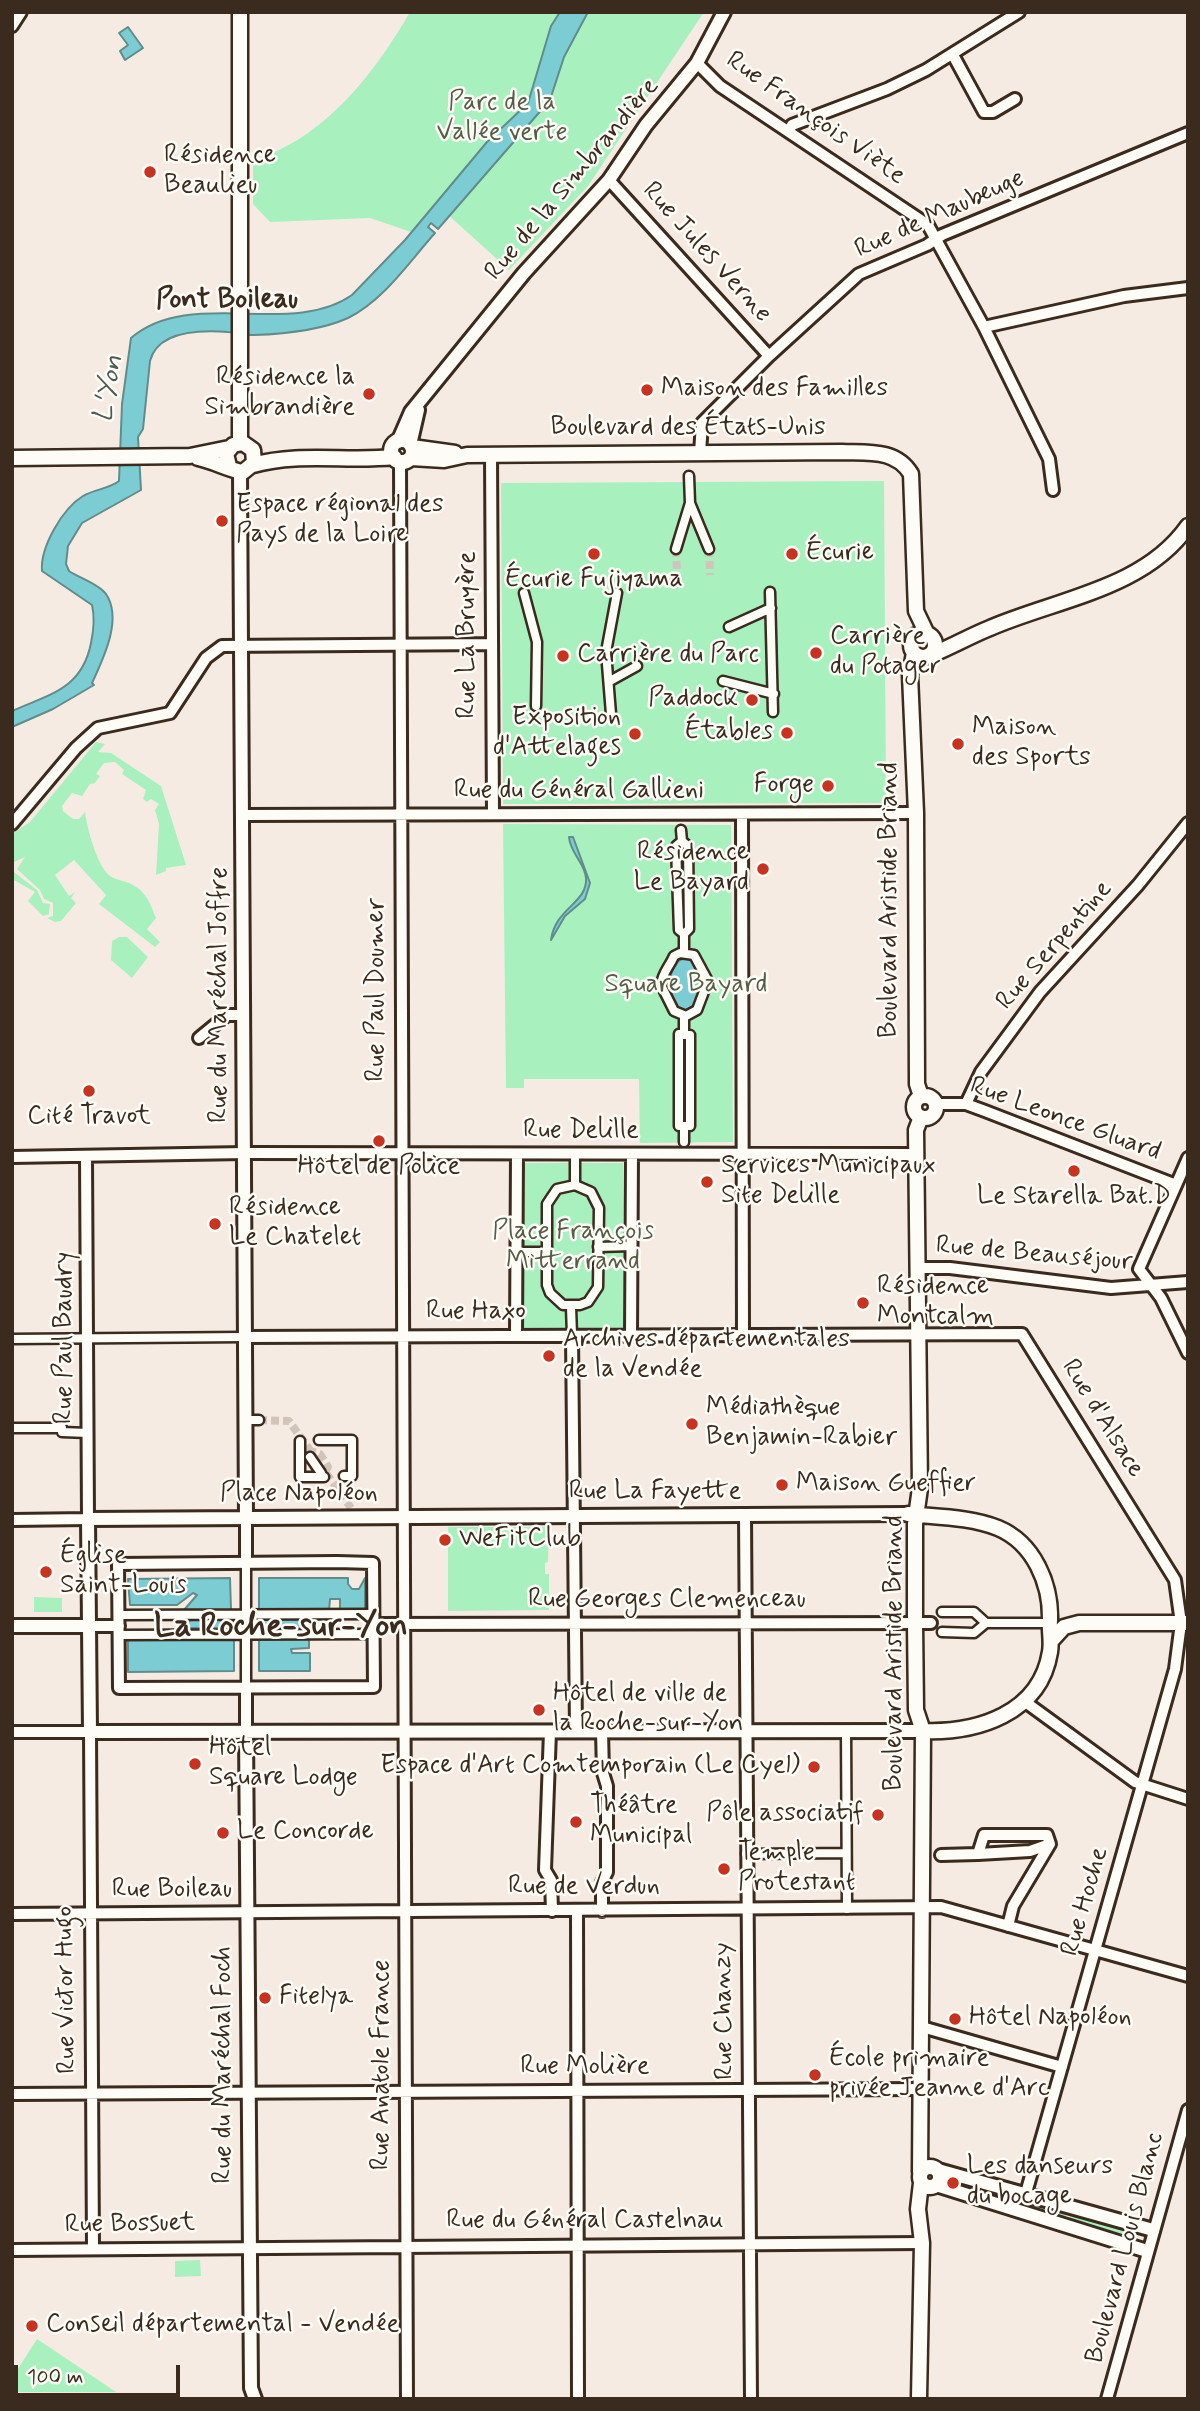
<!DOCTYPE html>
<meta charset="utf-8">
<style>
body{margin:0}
#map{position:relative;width:1200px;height:2411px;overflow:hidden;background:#f6ebe2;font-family:Mynerve,sans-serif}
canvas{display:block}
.frame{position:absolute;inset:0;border:14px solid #3b2a1e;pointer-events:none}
.scale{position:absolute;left:14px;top:2365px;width:166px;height:32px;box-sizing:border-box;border:4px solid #3b2a1e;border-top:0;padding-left:9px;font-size:21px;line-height:24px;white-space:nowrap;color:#3b2a1e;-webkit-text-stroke:5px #fdfcf7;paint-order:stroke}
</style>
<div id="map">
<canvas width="1200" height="2411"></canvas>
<div class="frame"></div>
<div class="scale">100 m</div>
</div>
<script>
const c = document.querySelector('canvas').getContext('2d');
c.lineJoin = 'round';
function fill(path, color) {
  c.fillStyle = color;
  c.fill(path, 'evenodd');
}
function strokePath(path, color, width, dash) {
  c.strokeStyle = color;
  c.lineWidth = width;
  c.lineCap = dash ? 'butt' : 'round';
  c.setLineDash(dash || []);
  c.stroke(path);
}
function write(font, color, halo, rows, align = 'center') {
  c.font = font + ' Mynerve,sans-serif';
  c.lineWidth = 5;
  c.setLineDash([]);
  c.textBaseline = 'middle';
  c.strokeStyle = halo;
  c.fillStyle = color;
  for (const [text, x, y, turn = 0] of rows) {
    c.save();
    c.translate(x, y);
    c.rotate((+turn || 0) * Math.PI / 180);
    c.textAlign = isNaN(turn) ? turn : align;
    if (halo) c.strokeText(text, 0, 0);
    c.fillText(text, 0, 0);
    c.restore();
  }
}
const green = new Path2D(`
 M410 12H704L588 186 509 270 435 203 411 232 370 218 270 222 253 204V160C324 139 374 74 410 12Z
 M884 481 886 803 503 804 501 483Z
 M96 742 105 744 98 752 111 753 161 786 186 865 166 868V871L156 875 159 824 155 810 159 804 151 799 147 802 143 799 146 790 122 774 124 770 115 762 104 763 96 774 100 776 95 783 90 784 82 796 72 793 62 806 63 811 73 819H79L85 812C87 828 97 866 110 876 115 879 120 880 126 882 145 889 149 900 156 918L147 929 160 942 155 947 99 904 106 895 74 860 55 875 69 896 75 892 71 898 76 903 61 921 55 922 47 918 53 916V903L44 899 40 890 17 869 25 857 12 863V834L30 822Z
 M503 824 731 825 733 1142 640 1143 639 1079H524V1088H506Z
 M14 872 37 890 43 903 50 904 49 914 43 916 28 901 35 892 12 879Z
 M119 937H127L148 957 132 978 111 960 112 941Z
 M523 1163H623V1329H523Z
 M448 1527H549L548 1562 545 1563V1574H549V1610L448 1611Z
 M34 1597 62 1598V1612H34Z
 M1013 2193 1068 2209 1065 2219 1010 2204Z
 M1072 2210 1125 2227 1124 2234 1069 2220Z
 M200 2260 201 2276 175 2277V2261Z
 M37 2339 116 2392H12V2378Z`);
const water = new Path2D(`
 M560 12H588L564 57 550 100 438 229 431 223 428 227 435 233C409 262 384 300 348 318 319 331 285 334 254 335 245 336 237 332 228 332 202 330 158 330 150 361L143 429 138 437 141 490 82 523 68 546 66 564 69 571C79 578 99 584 106 594 123 619 103 659 92 683L94 685 53 709 12 727V711C50 694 82 689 91 643 94 629 95 618 92 605L42 571C40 547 63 508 83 496 95 489 109 489 119 481L122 404 131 338C190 287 291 338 352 295L405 240 487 142 528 103 551 26Z
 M128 27 143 48 125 60 120 51 128 45 119 33Z
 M569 837H573L590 883 585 899 565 916 551 940C555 908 588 903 586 878 585 863 570 853 569 837Z
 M687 957C703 969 703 990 693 1006L683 1012 673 1002 667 984 676 962Z
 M230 1578 231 1610H225L224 1615 230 1621V1628H187V1621L193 1620V1610H184L197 1595 193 1593 177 1605H130L128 1579Z
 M259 1578H348V1584L352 1589H359L365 1578V1611H340V1599H330L329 1611 309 1618V1631H259Z
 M234 1637V1671L128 1672V1638Z
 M259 1637H309V1648L291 1649 292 1653H310V1671H259Z`);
const pedestrianTunnel = new Path2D(`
 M676 549 677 576
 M709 549 710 575
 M259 1420 289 1421 312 1453
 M310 1457 314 1452 320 1454 328 1467 324 1473
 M326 1473 351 1508`);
const pedestrian = new Path2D(`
 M689 476 690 503 709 549
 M676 549 690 503
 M770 592 773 712
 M524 593 537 642 536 706
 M729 627 771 608
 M610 681 637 666
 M723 681 774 694
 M611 714 606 652 617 593
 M681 830 682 841 676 846 679 930 684 934
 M682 841 688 846 689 929 684 934V953V949
 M680 953 694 955 708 981 697 1010 686 1016 674 1011 661 985C662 973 670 966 674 956Z
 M684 1016V1035L679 1034V1126H684V1142
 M684 1035H690V1126H684
 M575 1185 591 1192 599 1208 598 1287 588 1302 580 1305H563L550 1293 547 1285V1204L557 1189Z
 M575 1185V1155
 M598 1247 632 1246
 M516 1252H547
 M571 1307 572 1335
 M12 1339 244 1337
 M245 1420H259
 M12 1428H62V1432L88 1433
 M319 1440H352V1476H344
 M300 1441V1477H324
 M310 1457 321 1473
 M246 1563V1619
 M119 1615 373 1614
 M238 1625a8 8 0 1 1 16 0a8 8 0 1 1-16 0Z
 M986 1623H1049
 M246 1631V1687
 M942 1632 974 1633 986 1623 974 1612H942
 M119 1635 373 1634
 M846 1730 847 1909
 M746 1854 846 1853`);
const minor = new Path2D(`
 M12 26 21 12
 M953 55 984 112H993L1015 99
 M697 63 720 86 928 225 984 327 1049 459 1053 490
 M789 131 792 125 887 89 926 70 1019 12
 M609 180 769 356
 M984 327 1124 296 1188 288
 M700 453 702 423 769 356 859 274 927 245 942 235 1188 133
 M491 455 493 814
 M400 462 407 2399
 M243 815 916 813
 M742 815 743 1334
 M12 824 76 748 98 728 170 713 206 658 222 646 492 644
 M199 1038 227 1015H244
 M937 1104H966L985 1111 1176 1185
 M966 1104 981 1072 1040 992 1138 885 1188 823
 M12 1157 245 1153 917 1154
 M1188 1158 1139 1269 1161 1298 1188 1353
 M918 1268H950L1111 1288 1188 1282
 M516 1335 517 1155
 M572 1335 576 1731
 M631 1335 632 1155
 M244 1337 1022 1334 1175 1580 1181 1623 1175 1669 1026 2193
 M745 1515 751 2399
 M246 1518V1563
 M12 1520 88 1519 86 1157
 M337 1562 373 1563 374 1687 119 1688 118 1564Z
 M373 1624 931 1623
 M89 1626H119
 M1024 1701 1135 1782 1188 1799
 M246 1731V1687
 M550 1731 545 1870 551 1880 552 1911
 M12 1732H90L93 2249
 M978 1854 1030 1851 1050 1844
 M941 1855 978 1854 984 1835H1047L1050 1844 1013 1906 1008 1926
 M577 1911 578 2399
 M602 1911V1882L607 1872V1786L603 1773 602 1731
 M12 1914 941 1907 1188 1976
 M922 2027 1062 2067
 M12 2094 922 2089
 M12 2250 922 2243
 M1107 2399 1188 2110`);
const tertiary = new Path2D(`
 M398 442 411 412 524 273 609 180 646 125 697 63 724 12
 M410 445 418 410
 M240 472 246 1518
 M907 1514 88 1519 90 1732 923 1731
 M12 1626H89
 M246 1731 251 2388 255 2399
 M938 2170 1153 2230
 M936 2185 1147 2251`);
const secondary = new Path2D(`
 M240 12V443
 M391 451a11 11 0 1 1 22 0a11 11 0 1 1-22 0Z
 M412 447 455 453
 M12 458 190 456 229 448
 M198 458C213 461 232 471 243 472L254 463 253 450 243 443 233 445 226 454 229 466
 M411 458 444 460 467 455 842 452C868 453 896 449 911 474L916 611 927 634
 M253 465C299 452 347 462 394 457
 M911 645a12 12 0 1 1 24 0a12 12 0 1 1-24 0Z
 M914 653 910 675 916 813 917 1084 921 1096
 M931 655C951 647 970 636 990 628 1057 599 1144 589 1188 526
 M914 1107a11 11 0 1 1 22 0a11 11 0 1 1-22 0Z
 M908 1514C937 1517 971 1517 998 1528 1034 1543 1051 1584 1050 1620 1049 1631 1052 1641 1050 1652 1040 1714 977 1733 923 1731
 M1052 1640 1064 1627 1079 1623H1188
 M920 2177a10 10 0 1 1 20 0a10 10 0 1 1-20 0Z
 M920 2172 923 1731 916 1710 915 1623V1524L920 1488 916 1130 921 1117
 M919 2398 922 2243 918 2209 921 2183`);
const markers = [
 [150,172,7,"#c8321e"],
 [647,390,7,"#c8321e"],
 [369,394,7,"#c8321e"],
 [222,521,7,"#c8321e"],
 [594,554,7,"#c8321e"],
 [792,554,7,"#c8321e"],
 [816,653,7,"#c8321e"],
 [563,656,7,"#c8321e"],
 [752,700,7,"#c8321e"],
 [787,733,7,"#c8321e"],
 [635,734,7,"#c8321e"],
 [958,744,7,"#c8321e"],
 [828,786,7,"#c8321e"],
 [763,869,7,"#c8321e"],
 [89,1091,7,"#c8321e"],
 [379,1141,7,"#c8321e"],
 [1074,1171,7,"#c8321e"],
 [707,1182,7,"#c8321e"],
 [215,1224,7,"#c8321e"],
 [863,1303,7,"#c8321e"],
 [549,1356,7,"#c8321e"],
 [692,1424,7,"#c8321e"],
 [782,1485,7,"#c8321e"],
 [445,1540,7,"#c8321e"],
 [46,1572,7,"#c8321e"],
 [539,1710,7,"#c8321e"],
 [195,1764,7,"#c8321e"],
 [814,1767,7,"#c8321e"],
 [878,1815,7,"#c8321e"],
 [576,1822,7,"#c8321e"],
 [223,1833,7,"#c8321e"],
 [724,1869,7,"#c8321e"],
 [265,1998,7,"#c8321e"],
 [955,2019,7,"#c8321e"],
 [815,2075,7,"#c8321e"],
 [953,2183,7,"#c8321e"],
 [32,2326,7,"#c8321e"]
];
const parkNames = [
 ["Parc de la",502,104],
 ["Vallée verte",502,134],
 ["Square Bayard",686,986],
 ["Place François",573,1233],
 ["Mitterrand",573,1263]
];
const streetNames = [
 ["Rue François Viète",815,119,35],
 ["Rue de la Simbrandière",573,180,-50],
 ["Rue de Maubeuge",940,215,-24],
 ["Rue Jules Verne",706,253,48],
 ["Boulevard des États-Unis",688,429],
 ["Rue La Bruyère",469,635,-90],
 ["Rue du Général Gallieni",579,792],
 ["Boulevard Aristide Briand",891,900,-90],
 ["Rue Serpentine",1055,946,-49],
 ["Rue Paul Doumer",378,990,-90],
 ["Rue du Maréchal Joffre",221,995,-90],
 ["Rue Leonce Gluard",1065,1120,20],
 ["Rue Delille",581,1132],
 ["Rue de Beauséjour",1034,1255,5],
 ["Rue Haxo",476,1313],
 ["Rue Paul Baudry",66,1338,-90],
 ["Rue d'Alsace",1102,1419,58],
 ["Rue La Fayette",655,1493],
 ["Place Napoléon",299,1495],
 ["Rue Georges Clemenceau",667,1601],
 ["Boulevard Aristide Briand",896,1653,-90],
 ["Rue de Verdun",584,1888],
 ["Rue Boileau",172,1891],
 ["Rue Hoche",1086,1902,-74],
 ["Rue Victor Hugo",67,1990,-91],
 ["Rue Chanzy",725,2011,-91],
 ["Rue du Maréchal Foch",225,2065,-90],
 ["Rue Anatole France",383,2065,-90],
 ["Rue Molière",585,2068],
 ["Rue du Général Castelnau",585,2222],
 ["Rue Bossuet",130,2225,-1],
 ["Boulevard Louis Blanc",1126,2248,-75]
];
const poiNames = [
 ["Résidence",164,157],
 ["Beaulieu",164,187],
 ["Résidence la",355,379,"right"],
 ["Simbrandière",355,409,"right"],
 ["Maison des Familles",661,390],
 ["Espace régional des",236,506],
 ["Pays de la Loire",236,536],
 ["Écurie",806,554],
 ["Écurie Fujiyama",594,581,"center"],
 ["Carrière",830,638],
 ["du Potager",830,668],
 ["Carrière du Parc",577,656],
 ["Paddock",738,700,"right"],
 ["Exposition",621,719,"right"],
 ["d'Attelages",621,749,"right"],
 ["Maison",972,729],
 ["des Sports",972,759],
 ["Étables",773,733,"right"],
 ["Forge",814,786,"right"],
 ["Résidence",749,854,"right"],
 ["Le Bayard",749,884,"right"],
 ["Cité Travot",89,1118,"center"],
 ["Services Municipaux",721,1167],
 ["Site Delille",721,1197],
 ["Hôtel de Police",379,1168,"center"],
 ["Le Starella Bat.D",1074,1198,"center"],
 ["Résidence",229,1209],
 ["Le Chatelet",229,1239],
 ["Résidence",877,1288],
 ["Montcalm",877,1318],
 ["Archives départementales",563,1341],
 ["de la Vendée",563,1371],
 ["Médiathèque",706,1409],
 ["Benjamin-Rabier",706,1439],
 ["Maison Gueffier",796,1485],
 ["WeFitClub",459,1540],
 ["Église",60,1557],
 ["Saint-Louis",60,1587],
 ["Hôtel de ville de",553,1695],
 ["la Roche-sur-Yon",553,1725],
 ["Hôtel",209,1749],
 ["Square Lodge",209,1779],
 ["Espace d'Art Comtemporain (Le Cyel)",800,1767,"right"],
 ["Théâtre",590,1807],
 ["Municipal",590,1837],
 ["Pôle associatif",864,1815,"right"],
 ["Le Concorde",237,1833],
 ["Temple",738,1854],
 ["Protestant",738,1884],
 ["Fitelya",279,1998],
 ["Hôtel Napoléon",969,2019],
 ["École primaire",829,2060],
 ["privée Jeanne d'Arc",829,2090],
 ["Les danseurs",967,2168],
 ["du bocage",967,2198],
 ["Conseil départemental - Vendée",46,2326]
];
const neighbourhoodNames = [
 ["Pont Boileau",227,301]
];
const waterNames = [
 ["L'Yon",110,389,-80]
];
const districtNames = [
 ["La Roche-sur-Yon",281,1628]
];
fill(green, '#a8f1bf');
fill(water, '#7ccdd3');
strokePath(water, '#628c8b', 2);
strokePath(pedestrianTunnel, '#d1c4bb', 8, [8, 4]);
strokePath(pedestrian, '#3b2a1e', 13);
strokePath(minor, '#3b2a1e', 16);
strokePath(tertiary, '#3b2a1e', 18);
strokePath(secondary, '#3b2a1e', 19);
strokePath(pedestrian, '#fdfcf7', 8);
strokePath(minor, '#fdfcf7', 10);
strokePath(tertiary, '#fdfcf7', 12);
strokePath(secondary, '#fdfcf7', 14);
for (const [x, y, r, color] of markers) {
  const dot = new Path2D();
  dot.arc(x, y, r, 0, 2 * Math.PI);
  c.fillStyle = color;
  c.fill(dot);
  strokePath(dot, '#fdfcf7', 2.5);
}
write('26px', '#565c46', '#fdfcf7', parkNames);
write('26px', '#3b2a1e', '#fdfcf7', streetNames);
write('26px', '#3b2a1e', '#fdfcf7', poiNames, 'left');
write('bold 28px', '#3b2a1e', '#fdfcf7', neighbourhoodNames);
write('italic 28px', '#4e5b54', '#fdfcf7', waterNames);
write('bold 33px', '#3b2a1e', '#fdfcf7', districtNames);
</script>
